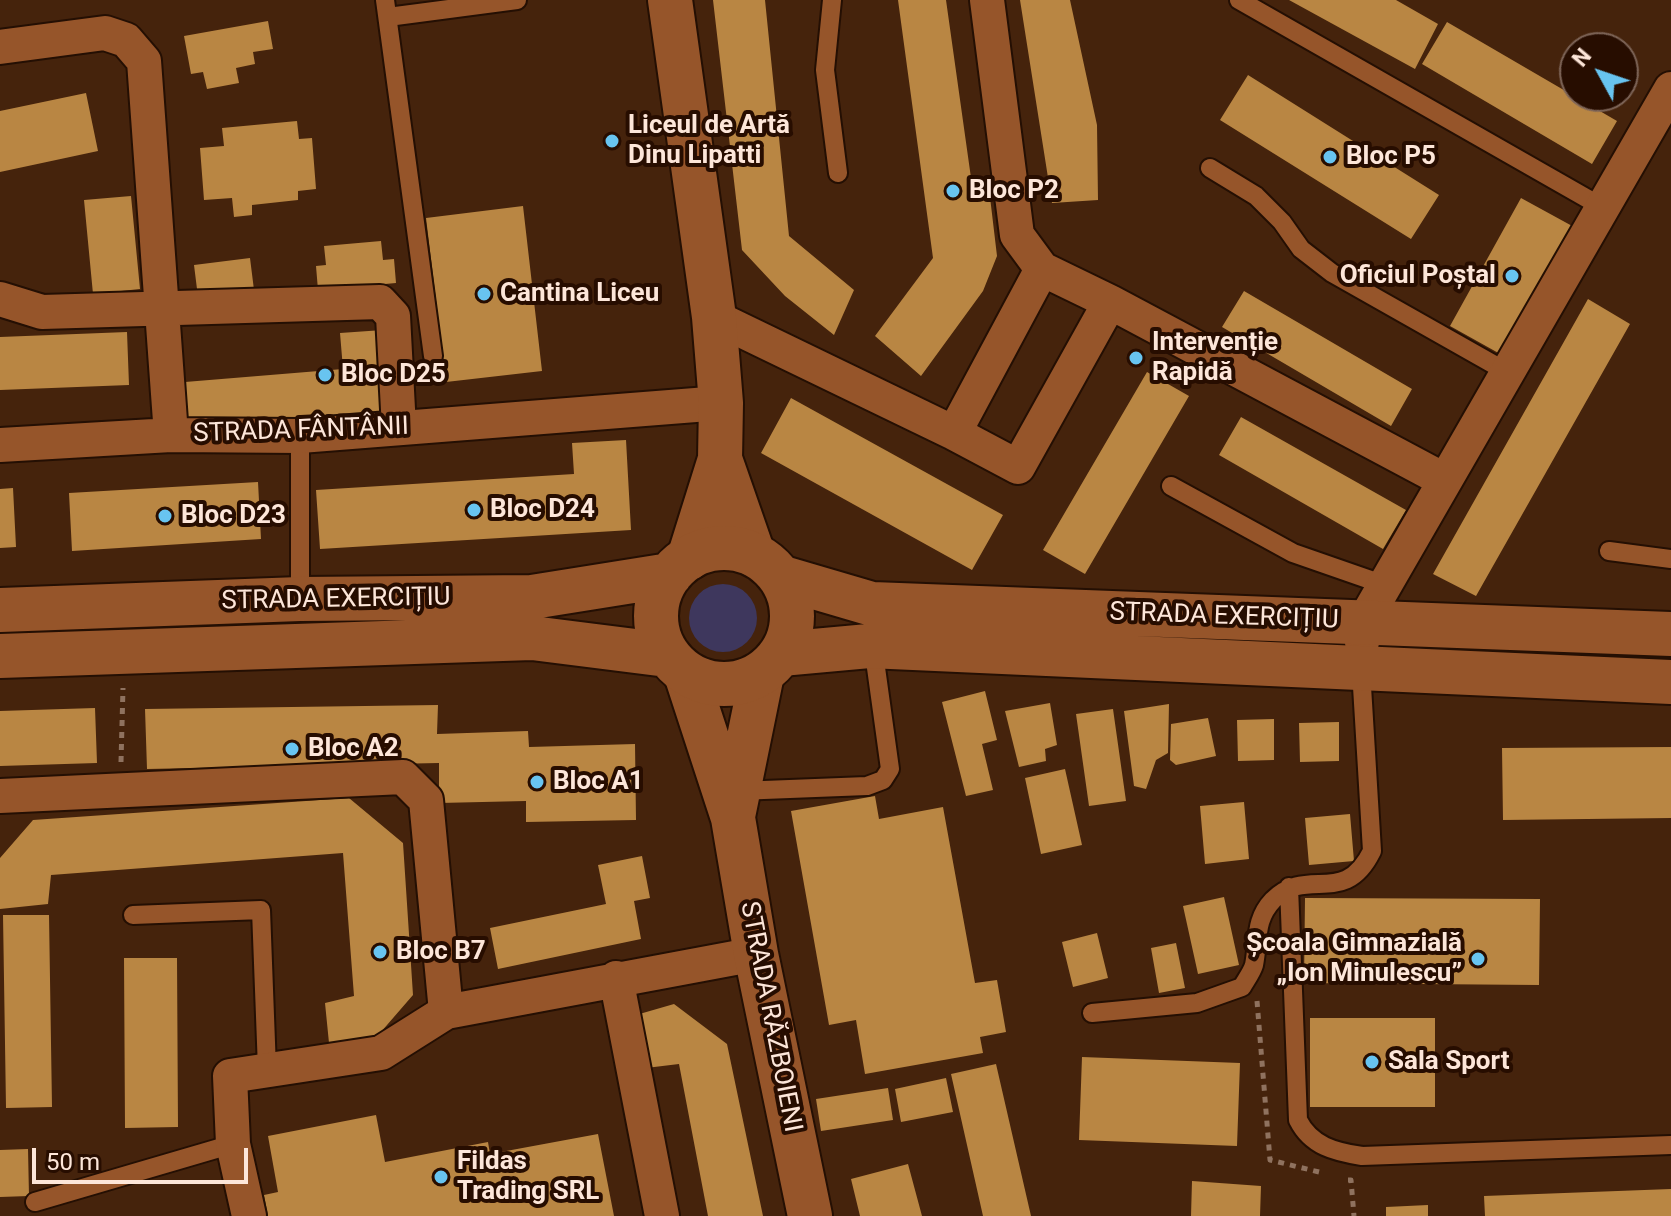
<!DOCTYPE html>
<meta charset="utf-8">
<style>
body{margin:0}
#map{position:relative;width:1671px;height:1216px;overflow:hidden;background:#45230c;font-family:Roboto,sans-serif}
canvas{display:block}
.north{position:absolute;left:1559px;top:32px;width:80px;height:80px;box-sizing:border-box;background:#270d00;border:2px solid #7d6457;border-radius:50%;rotate:310deg;font-size:22px;font-weight:700;line-height:32px;text-align:center;color:#fde6d9}
.north::after{content:'';display:block;margin:auto;width:28px;height:36px;background:#68c4f0;clip-path:polygon(50% 0,100% 100%,50% 72%,0 100%)}
.scale{position:absolute;left:32px;top:1148px;width:216px;height:36px;box-sizing:border-box;border:4px solid #fde6d9;border-top:0;padding-left:10px;font-size:24px;line-height:28px;white-space:nowrap;color:#fde6d9;-webkit-text-stroke:6px #270d00;paint-order:stroke}
</style>
<div id="map">
<canvas width="1671" height="1216"></canvas>
<div class="north">N</div>
<div class="scale">50 m</div>
</div>
<script>
const c = document.querySelector('canvas').getContext('2d');
c.lineJoin = 'round';
function fill(path, color) {
  c.fillStyle = color;
  c.fill(path, 'evenodd');
}
function strokePath(path, color, width, dash) {
  c.strokeStyle = color;
  c.lineWidth = width;
  c.lineCap = dash ? 'butt' : 'round';
  c.setLineDash(dash || []);
  c.stroke(path);
}
function write(font, color, halo, rows, align = 'center') {
  c.font = font + ' Roboto,sans-serif';
  c.lineWidth = 8;
  c.setLineDash([]);
  c.textBaseline = 'middle';
  c.strokeStyle = halo;
  c.fillStyle = color;
  for (const [text, x, y, turn = 0] of rows) {
    c.save();
    c.translate(x, y);
    c.rotate((+turn || 0) * Math.PI / 180);
    c.textAlign = isNaN(turn) ? turn : align;
    if (halo) c.strokeText(text, 0, 0);
    c.fillText(text, 0, 0);
    c.restore();
  }
}
const green = new Path2D(`
 M689 618a34 34 0 1 1 68 0a34 34 0 1 1-68 0Z
 M334 613V625L0 636V624Z`);
const building = new Path2D(`
 M713 0H765L789 236 854 290 834 335 785 296 742 250Z
 M898 0H946L972 185 990 197 997 256 983 291 921 376 875 336 933 258Z
 M1020 0H1070L1097 125 1098 200 1052 203Z
 M1289 0H1396L1438 24 1415 69Z
 M268 21 273 49 253 52 255 64 236 68 239 83 207 89 203 72 191 74 184 36Z
 M1447 22 1617 121 1592 164 1422 64Z
 M1248 75 1439 195 1411 239 1220 120Z
 M86 93 98 151 0 172V111Z
 M297 121 299 139 312 138 316 189 298 191V200L252 205V215L234 217 232 198 204 200 200 148 224 146 222 128Z
 M131 196 140 289 93 294 84 200Z
 M1521 198 1574 227 1502 355 1450 326Z
 M523 206 542 371 446 382 426 218Z
 M381 241 383 260 394 259 396 283 318 290 316 266 326 265 324 246Z
 M250 258 254 290 198 297 194 265Z
 M1244 291 1412 389 1391 426 1222 327Z
 M1588 299 1630 324 1476 596 1433 574Z
 M383 330 390 411 189 428 185 382 343 369 340 333Z
 M127 332 129 385 0 390V337Z
 M1147 372 1189 396 1085 574 1043 550Z
 M791 398 1003 515 972 570 761 453Z
 M1241 417 1406 510 1383 549 1219 455Z
 M626 440 631 530 320 549 316 490 574 474 572 443Z
 M258 482 261 539 72 551 69 493Z
 M13 488 16 547 0 548V489Z
 M985 691 997 740 982 744 993 790 966 796 942 702Z
 M1050 703 1057 745 1045 749 1046 761 1019 767 1005 711Z
 M1169 704 1168 753 1156 760 1146 789 1134 786 1124 711Z
 M438 705 437 734 528 731 529 747 635 744 636 820 526 822V801L439 803V763L147 769 145 709Z
 M95 708 97 763 0 766V711Z
 M1113 709 1126 801 1089 806 1076 714Z
 M1208 718 1216 756 1176 765 1170 760 1171 724Z
 M1274 719V760L1238 761 1237 720Z
 M1339 722V761L1300 762 1299 723Z
 M1671 747V818L1503 820 1502 748Z
 M1065 769 1082 845 1041 854 1025 778Z
 M875 796 879 819 943 807 975 983 997 980 1006 1032 980 1037 983 1053 865 1074 856 1020 829 1025 791 811Z
 M349 798 403 843 413 995 374 1040 329 1043 325 1003 354 996 343 853 51 875 48 904 0 909V858L33 820Z
 M1244 802 1249 859 1205 864 1200 806Z
 M1350 814 1354 861 1309 865 1305 818Z
 M642 856 650 898 634 901 641 939 498 969 490 928 606 904 598 865Z
 M1224 897 1239 965 1198 974 1183 906Z
 M1305 898 1540 899 1539 985 1304 983Z
 M3 915H49L52 1107 6 1108Z
 M1097 933 1108 978 1073 987 1062 942Z
 M1176 943 1185 988 1159 993 1151 948Z
 M124 958H177L178 1127 125 1128Z
 M674 1004 727 1044 763 1216H708L679 1064 646 1068 636 1015Z
 M1310 1018H1435V1107H1310Z
 M1082 1057 1240 1063 1237 1146 1079 1140Z
 M996 1064 1031 1216H983L951 1074Z
 M946 1078 953 1112 901 1122 895 1089Z
 M888 1088 893 1120 821 1131 816 1099Z
 M376 1115 385 1162 488 1142 490 1154 598 1134 614 1216H268L264 1195 278 1192 268 1136Z
 M28 1149 29 1196 0 1197V1150Z
 M908 1164 922 1216H860L851 1179Z
 M1192 1181 1261 1186 1260 1216H1191Z
 M1671 1189V1216H1485L1484 1196Z
 M1428 1205V1216H1386V1207Z`);
const path = new Path2D(`
 M121 762 123 688
 M1257 1001 1270 1160 1323 1173
 M1348 1180H1351L1354 1216`);
const service = new Path2D(`
 M385 0 433 356
 M832 0 825 70 838 173
 M1239 0 1602 207
 M388 17 517 0
 M1210 168 1256 196 1282 222 1301 249 1332 273 1507 372
 M1171 486 1293 553 1385 585
 M1609 551 1671 559
 M300 599V436
 M738 791 867 786 883 780 890 769 873 646
 M1289 887 1298 1120C1311 1146 1335 1152 1362 1156L1671 1145
 M133 915 261 910 267 1069
 M1092 1013 1197 1003 1242 987C1246 980 1252 972 1254 965 1259 940 1254 920 1273 900 1308 865 1344 908 1372 851L1361 670
 M35 1202 233 1144`);
const minor = new Path2D(`
 M987 0 1017 235 1042 269 1110 302 1444 480
 M0 47 105 33 126 40 144 61 171 435 300 436 721 403
 M0 299 42 312 380 302 393 316 399 428
 M714 317 954 433 1042 269
 M954 433 1018 467 1110 302
 M0 445 171 435
 M1362 642 1363 623 1671 89
 M0 796 403 777 426 800 446 1012
 M616 978 662 1216
 M249 1216 233 1144 230 1076 381 1053 446 1012 756 954`);
const tertiary = new Path2D(`
 M670 0 714 317 721 403 720 459 689 558
 M720 459 753 554
 M686 674 733 818 756 954 810 1216
 M733 816 762 674`);
const secondary = new Path2D(`
 M656 616a68 68 0 1 1 136 0a68 68 0 1 1-136 0Z
 M780 577 872 604 1671 634
 M0 610 300 599 532 597 670 575
 M781 654 869 646 1671 682
 M0 656 532 638 667 655`);
const markers = [
 [612,141,8,"#68c4f0"],
 [1330,157,8,"#68c4f0"],
 [953,191,8,"#68c4f0"],
 [1512,276,8,"#68c4f0"],
 [484,294,8,"#68c4f0"],
 [1136,358,8,"#68c4f0"],
 [325,375,8,"#68c4f0"],
 [474,510,8,"#68c4f0"],
 [165,516,8,"#68c4f0"],
 [292,749,8,"#68c4f0"],
 [537,782,8,"#68c4f0"],
 [380,952,8,"#68c4f0"],
 [1478,959,8,"#68c4f0"],
 [1372,1062,8,"#68c4f0"],
 [441,1177,8,"#68c4f0"]
];
const poiNames = [
 ["Liceul de Artă",628,126],
 ["Dinu Lipatti",628,156],
 ["Bloc P5",1346,157],
 ["Bloc P2",969,191],
 ["Oficiul Poștal",1496,276,"right"],
 ["Cantina Liceu",500,294],
 ["Intervenție",1152,343],
 ["Rapidă",1152,373],
 ["Bloc D25",341,375],
 ["Bloc D24",490,510],
 ["Bloc D23",181,516],
 ["Bloc A2",308,749],
 ["Bloc A1",553,782],
 ["Școala Gimnazială",1462,944,"right"],
 ["„Ion Minulescu”",1462,974,"right"],
 ["Bloc B7",396,952],
 ["Sala Sport",1388,1062],
 ["Fildas",457,1162],
 ["Trading SRL",457,1192]
];
const streetNames = [
 ["STRADA FÂNTÂNII",301,431,-2],
 ["STRADA EXERCIȚIU",336,600,-1],
 ["STRADA EXERCIȚIU",1224,617,2],
 ["STRADA RĂZBOIENI",770,1017,79]
];
fill(green, '#3e375d');
fill(building, '#b98643');
strokePath(service, '#240f03', 22);
strokePath(minor, '#240f03', 38);
strokePath(tertiary, '#240f03', 48);
strokePath(secondary, '#240f03', 48);
strokePath(path, '#8f725f', 5, [6, 6]);
strokePath(service, '#96552a', 18);
strokePath(minor, '#96552a', 34);
strokePath(tertiary, '#96552a', 44);
strokePath(secondary, '#96552a', 44);
for (const [x, y, r, color] of markers) {
  const dot = new Path2D();
  dot.arc(x, y, r, 0, 2 * Math.PI);
  c.fillStyle = color;
  c.fill(dot);
  strokePath(dot, '#270d00', 3);
}
write('bold 26px', '#fde6d9', '#270d00', poiNames, 'left');
write('26px', '#fde6d9', '#270d00', streetNames);
</script>
